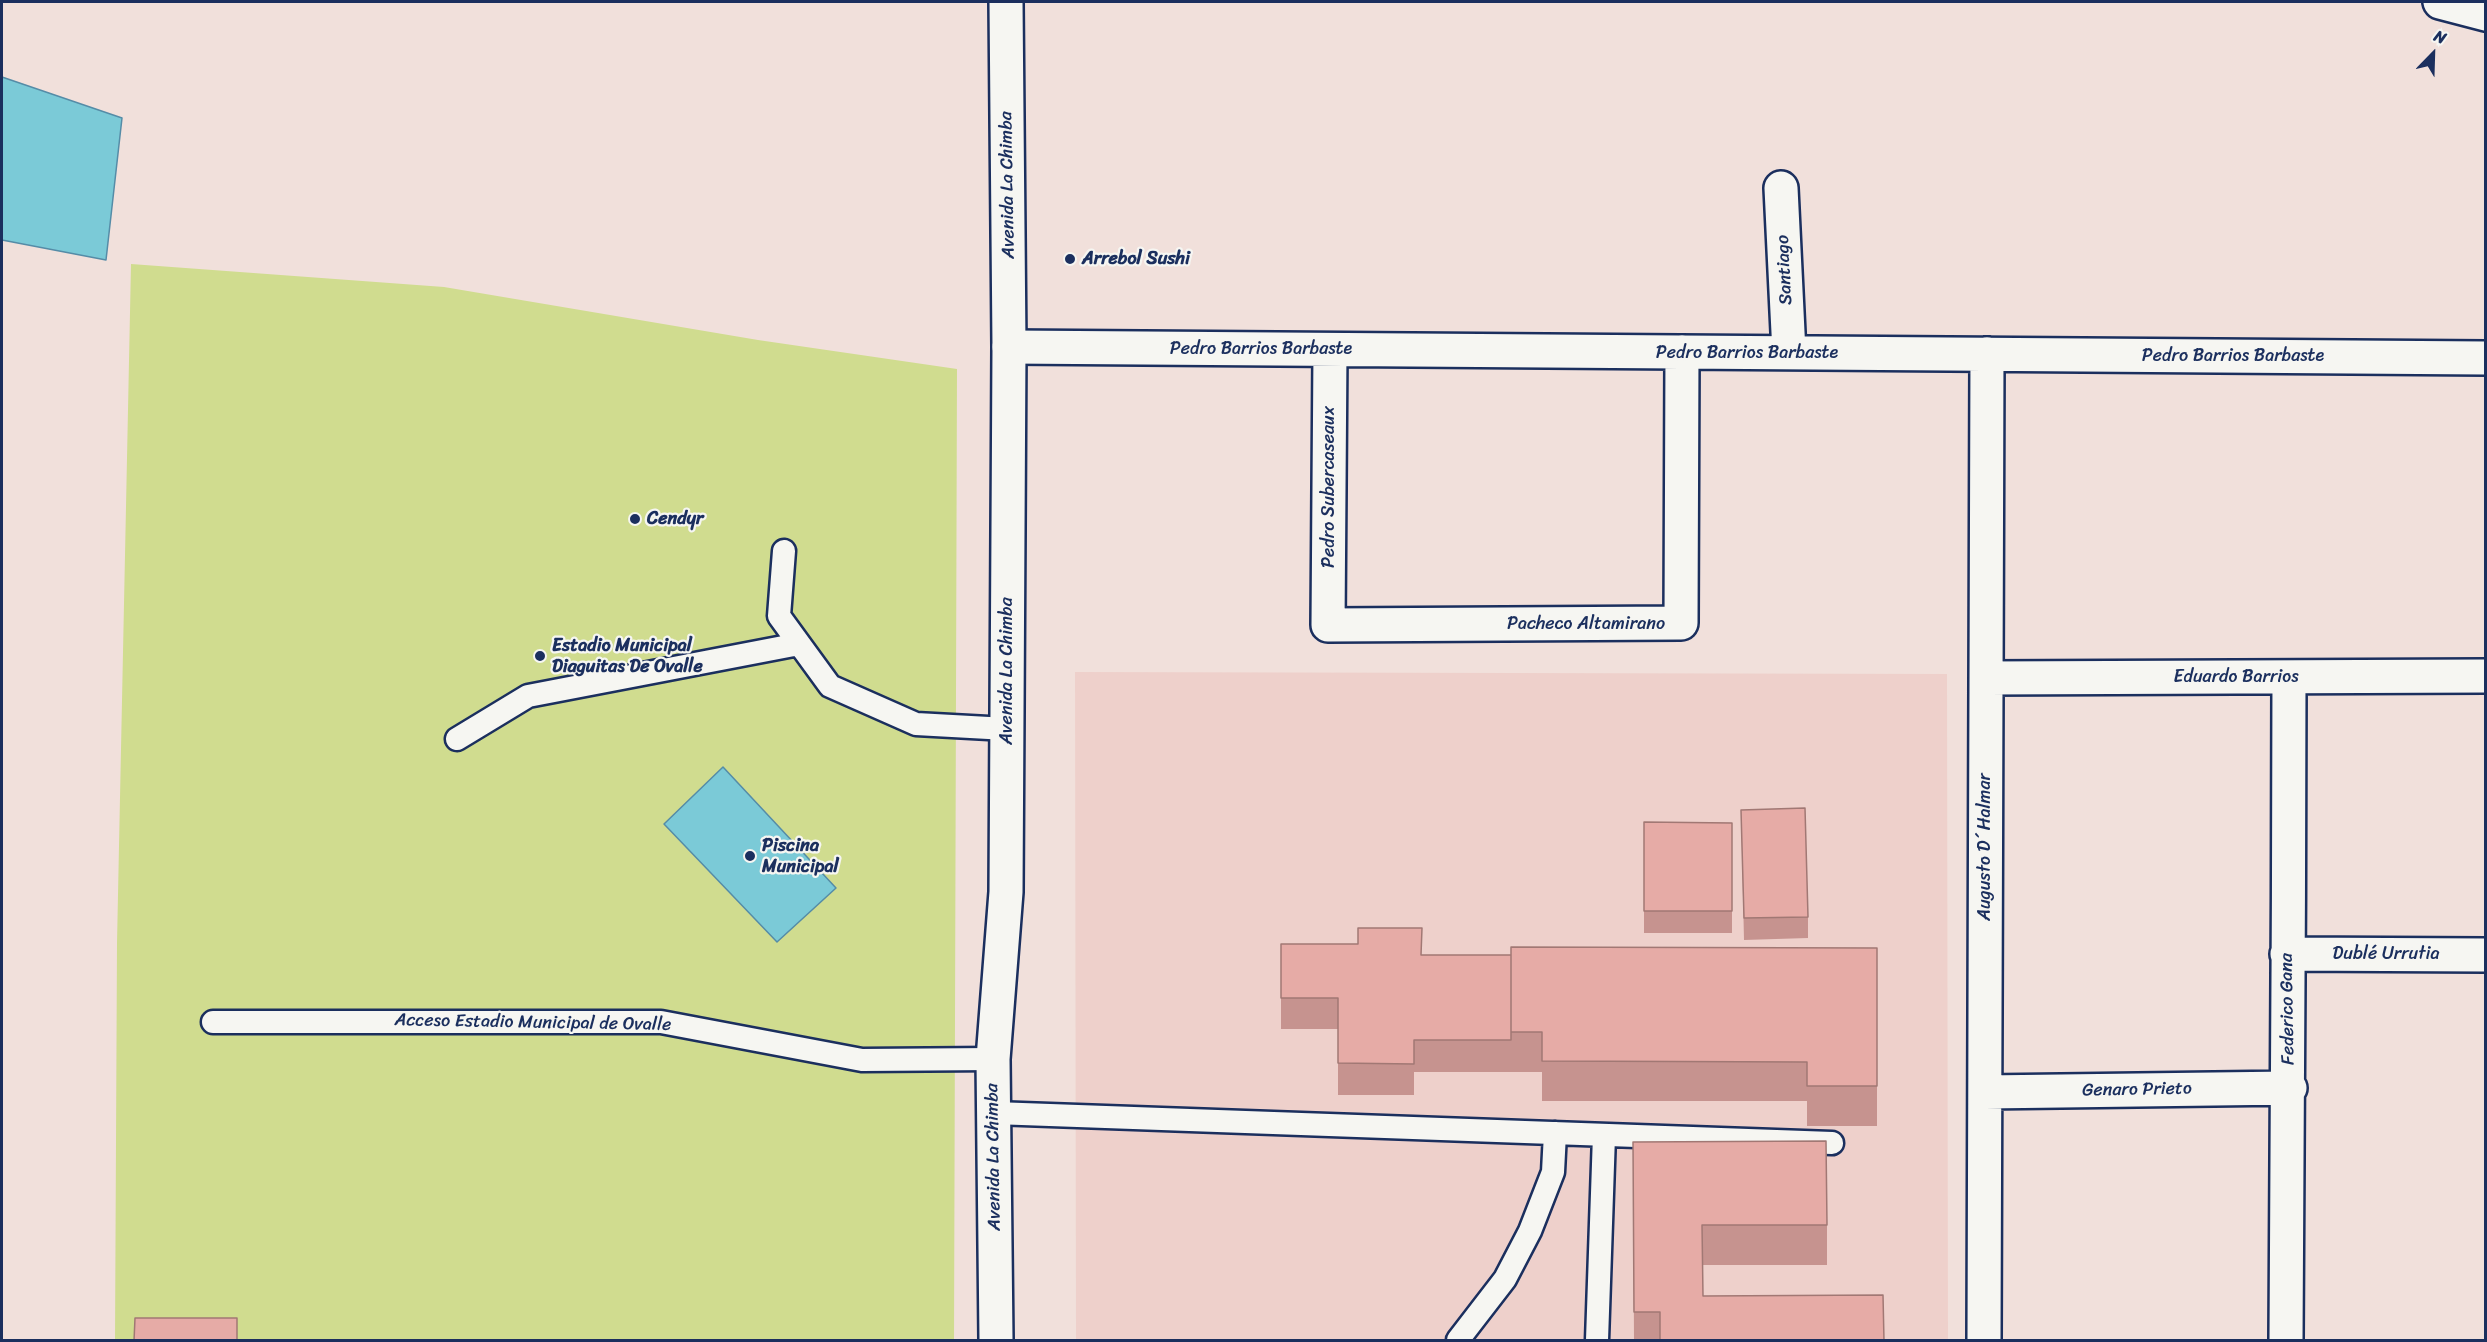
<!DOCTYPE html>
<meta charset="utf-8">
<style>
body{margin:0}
#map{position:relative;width:2487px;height:1342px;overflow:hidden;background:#f1e0db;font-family:Sriracha,sans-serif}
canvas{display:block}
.frame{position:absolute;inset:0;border:3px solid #1b2f5e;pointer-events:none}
.north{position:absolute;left:2403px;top:24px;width:60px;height:60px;-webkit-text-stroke:4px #f6f6f2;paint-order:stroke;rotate:23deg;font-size:16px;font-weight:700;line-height:24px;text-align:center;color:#1b2f5e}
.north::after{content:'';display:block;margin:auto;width:21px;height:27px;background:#1b2f5e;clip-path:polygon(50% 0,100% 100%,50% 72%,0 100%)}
</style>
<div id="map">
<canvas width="2487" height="1342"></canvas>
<div class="frame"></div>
<div class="north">N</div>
</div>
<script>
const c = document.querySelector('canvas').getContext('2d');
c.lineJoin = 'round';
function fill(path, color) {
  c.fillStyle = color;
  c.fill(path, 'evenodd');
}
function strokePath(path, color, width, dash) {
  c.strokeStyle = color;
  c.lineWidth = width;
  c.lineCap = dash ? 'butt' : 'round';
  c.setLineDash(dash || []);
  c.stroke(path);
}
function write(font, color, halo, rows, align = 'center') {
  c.font = font + ' Sriracha,sans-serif';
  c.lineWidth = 4.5;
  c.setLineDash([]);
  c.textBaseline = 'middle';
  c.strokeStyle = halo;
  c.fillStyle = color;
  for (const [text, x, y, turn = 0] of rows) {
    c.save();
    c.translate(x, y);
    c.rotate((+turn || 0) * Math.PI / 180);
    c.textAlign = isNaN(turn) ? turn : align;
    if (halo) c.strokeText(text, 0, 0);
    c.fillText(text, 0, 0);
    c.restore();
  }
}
const built = new Path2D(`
 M1075 672 1947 674 1948 1340H1076Z`);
const green = new Path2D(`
 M131 264 444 287 758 340 957 369 954 1340H115L117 943Z`);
const water = new Path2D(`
 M2 77 122 118 106 260 2 240Z
 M723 767 836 888 777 942 664 824Z`);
const service = new Path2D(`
 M784 551 779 616 830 686 916 724 1007 729
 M457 739 528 696 799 644
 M213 1022H661L862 1060 993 1059
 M994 1113 1832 1143
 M1458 1340 1505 1279 1530 1231 1553 1172 1555 1133
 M1597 1340 1604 1135`);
const minor = new Path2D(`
 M1781 188 1789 353
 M1009 347 2486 358
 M1330 350 1328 625 1681 623 1682 352
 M1986 678 2486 676
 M2287 954 2486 955
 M1985 1092 2290 1088
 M1984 1340 1987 354
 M2286 1340C2289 1119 2288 898 2289 677`);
const tertiary = new Path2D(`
 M996 1340 993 1059 1006 892 1009 347 1006 2`);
const secondary = new Path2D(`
 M2440 2 2486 14`);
const wall = new Path2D(`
 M1741 810 1808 917V938L1744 940Z
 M1644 822 1732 823V933H1644Z
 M1281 944 1422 955H1511L1877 948V1126H1807V1101H1542V1072H1414V1095H1338V1029H1281Z
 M1633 1142 1827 1225V1265H1703V1296L1884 1341H1634Z`);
const building = new Path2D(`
 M1805 808 1808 917 1744 918 1741 810Z
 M1644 822 1732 823V911H1644Z
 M1358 928H1422L1421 955H1511V1040H1414V1064L1338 1063V998H1281V944H1358Z
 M1511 947 1877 948V1086H1807V1062L1542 1061V1032H1511Z
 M1826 1141 1827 1225H1702L1703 1296 1883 1295 1884 1341H1660V1312H1634L1633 1142Z
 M135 1318H237V1341H134Z`);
const markers = [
 [1070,259,6,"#1b2f5e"],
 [635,519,6,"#1b2f5e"],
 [540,656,6,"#1b2f5e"],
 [750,856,6,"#1b2f5e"]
];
const streetNames = [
 ["Avenida La Chimba",1008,185,-91],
 ["Santiago",1785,270,-93],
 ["Pedro Barrios Barbaste",1261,349],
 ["Pedro Barrios Barbaste",1747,353],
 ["Pedro Barrios Barbaste",2233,356],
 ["Pedro Subercaseaux",1329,487,-90],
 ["Pacheco Altamirano",1586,624],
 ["Avenida La Chimba",1007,671,-90],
 ["Eduardo Barrios",2236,677],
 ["Augusto D´Halmar",1985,847,-90],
 ["Dublé Urrutia",2386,954],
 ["Federico Gana",2288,1009,-91],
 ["Acceso Estadio Municipal de Ovalle",533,1023,1],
 ["Genaro Prieto",2137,1090,-1],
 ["Avenida La Chimba",994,1157,-91]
];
const poiNames = [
 ["Arrebol Sushi",1082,259],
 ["Cendyr",647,519],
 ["Estadio Municipal",552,646],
 ["Diaguitas De Ovalle",552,667],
 ["Piscina",762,846],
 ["Municipal",762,867]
];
fill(built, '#eed0cb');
fill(green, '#d0dc8f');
fill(water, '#7bcad7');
strokePath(water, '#558ca7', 1.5);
strokePath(service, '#1b2f5e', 27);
strokePath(minor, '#1b2f5e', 38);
strokePath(tertiary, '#1b2f5e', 38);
strokePath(secondary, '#1b2f5e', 38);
strokePath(service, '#f6f6f2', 22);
strokePath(minor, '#f6f6f2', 33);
strokePath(tertiary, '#f6f6f2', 33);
strokePath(secondary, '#f6f6f2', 33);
fill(wall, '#c6938f');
fill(building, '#e6aba6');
strokePath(building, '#a17874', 1.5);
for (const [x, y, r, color] of markers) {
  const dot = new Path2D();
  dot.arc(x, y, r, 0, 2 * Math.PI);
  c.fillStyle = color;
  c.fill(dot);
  strokePath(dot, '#f6f6f2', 2);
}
write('18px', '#1b2f5e', '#f6f6f2', streetNames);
write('bold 18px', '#1b2f5e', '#f6f6f2', poiNames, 'left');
</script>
